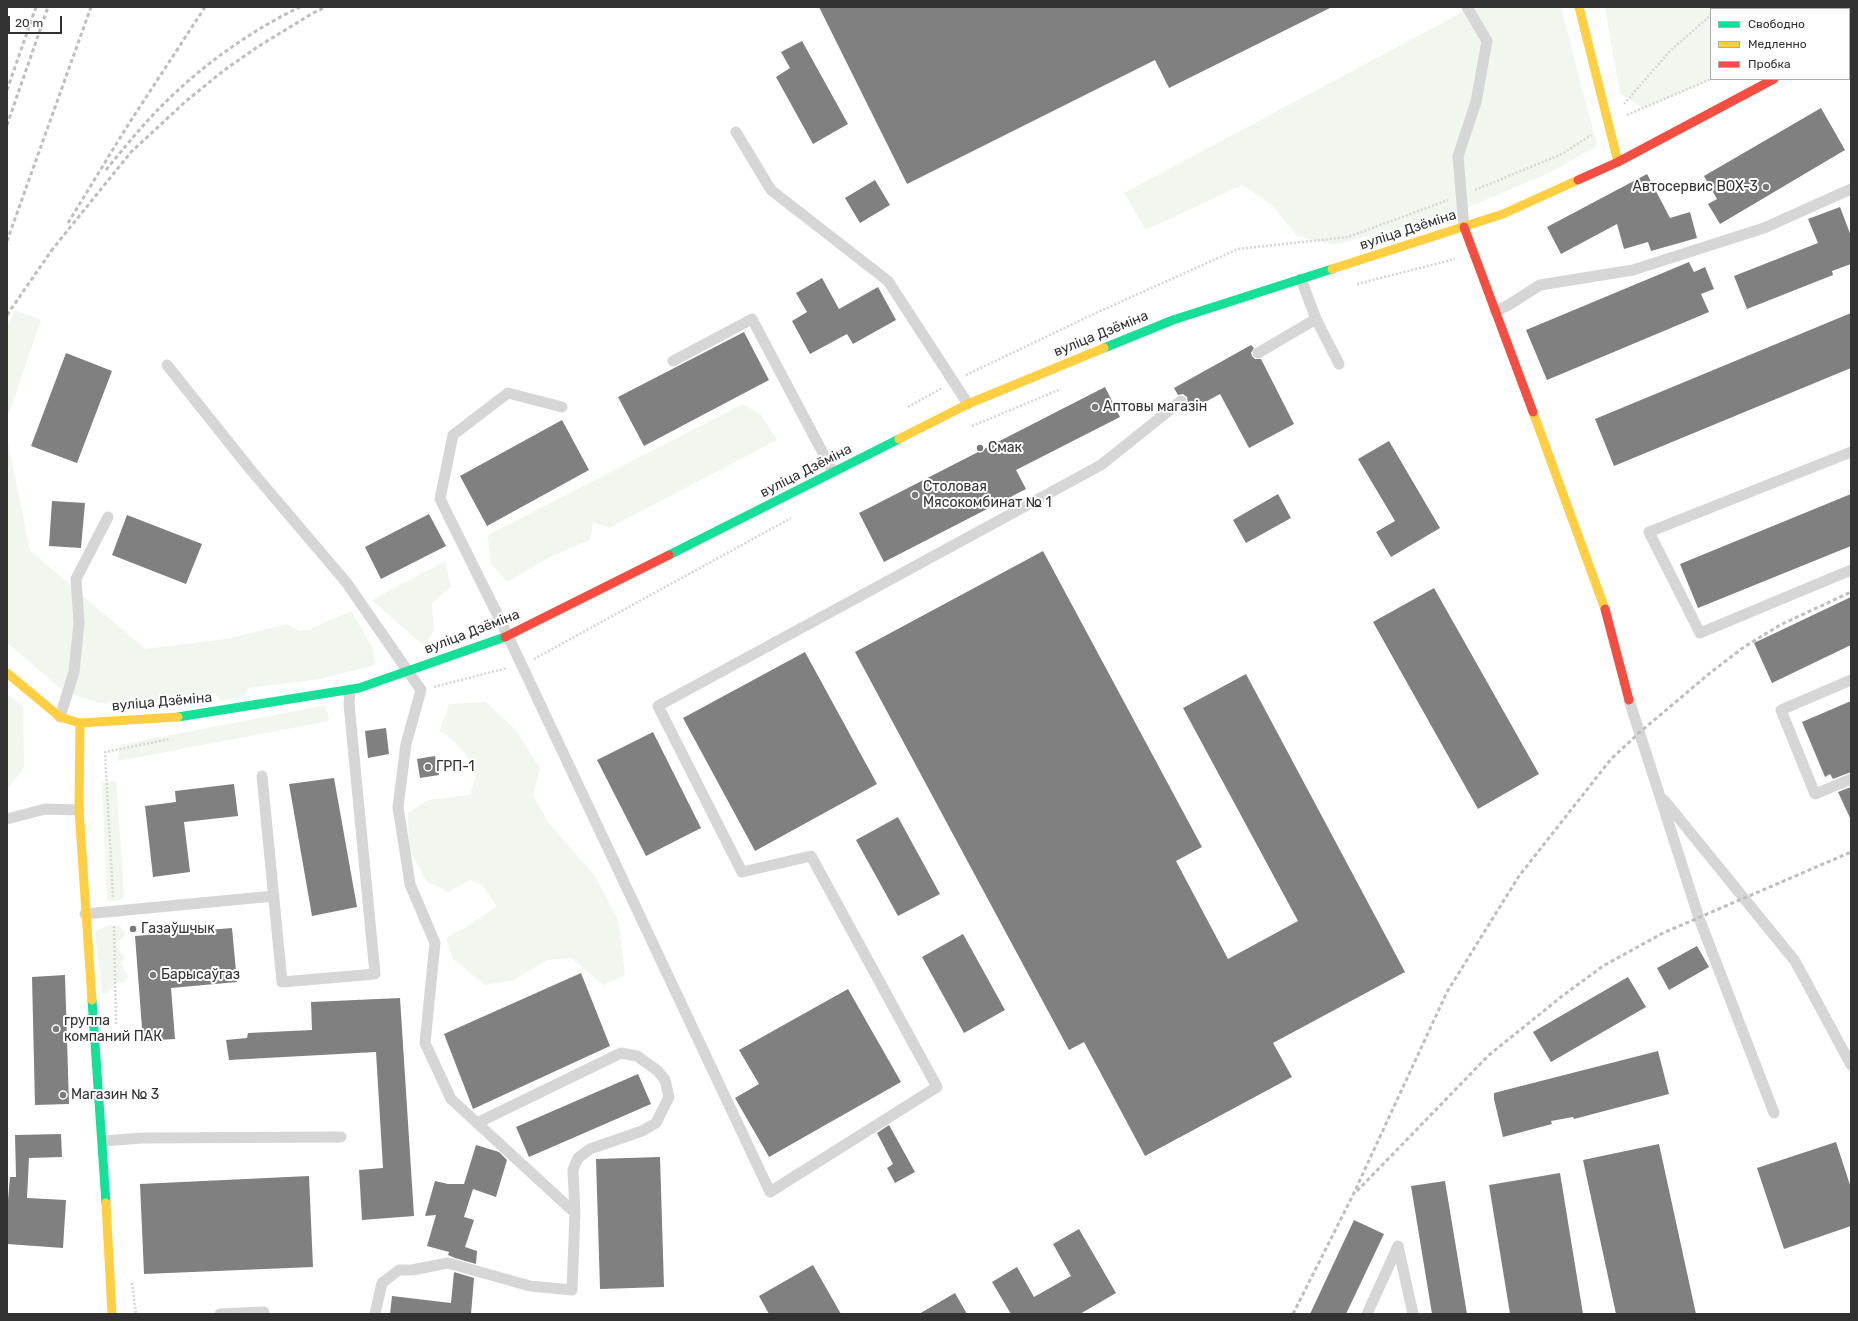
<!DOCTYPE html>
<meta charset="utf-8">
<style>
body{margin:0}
#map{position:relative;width:1858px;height:1321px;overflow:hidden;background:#fff;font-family:Rubik,sans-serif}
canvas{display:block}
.frame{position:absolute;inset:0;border:8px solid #323232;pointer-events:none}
.legend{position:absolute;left:1710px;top:8px;width:140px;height:72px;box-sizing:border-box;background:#fff;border:1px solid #adadad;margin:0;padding:5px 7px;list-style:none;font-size:12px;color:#323232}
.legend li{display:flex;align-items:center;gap:8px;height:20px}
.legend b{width:20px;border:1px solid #adadad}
.scale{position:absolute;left:8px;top:16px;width:54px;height:18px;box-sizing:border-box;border:2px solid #323232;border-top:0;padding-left:5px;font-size:12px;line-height:14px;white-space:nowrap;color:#323232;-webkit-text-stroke:3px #fff;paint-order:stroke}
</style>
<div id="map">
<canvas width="1858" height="1321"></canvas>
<div class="frame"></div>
<ul class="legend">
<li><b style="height:5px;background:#16e098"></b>Свободно</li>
<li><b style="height:5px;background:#ffcf43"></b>Медленно</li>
<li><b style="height:5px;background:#f24e42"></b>Пробка</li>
</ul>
<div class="scale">20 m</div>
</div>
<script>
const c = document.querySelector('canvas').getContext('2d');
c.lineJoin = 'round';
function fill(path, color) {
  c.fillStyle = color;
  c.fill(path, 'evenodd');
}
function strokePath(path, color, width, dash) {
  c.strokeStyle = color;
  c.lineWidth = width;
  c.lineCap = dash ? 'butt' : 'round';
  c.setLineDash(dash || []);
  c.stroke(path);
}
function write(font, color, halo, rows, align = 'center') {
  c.font = font + ' Rubik,sans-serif';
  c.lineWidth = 4;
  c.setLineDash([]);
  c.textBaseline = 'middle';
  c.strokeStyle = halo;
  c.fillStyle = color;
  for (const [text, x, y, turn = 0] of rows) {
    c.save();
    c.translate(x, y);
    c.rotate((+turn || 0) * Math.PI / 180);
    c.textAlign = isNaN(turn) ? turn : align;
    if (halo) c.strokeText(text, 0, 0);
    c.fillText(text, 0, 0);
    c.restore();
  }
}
const green = new Path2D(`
 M1472 7H1561L1597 146 1549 173 1459 211 1335 245 1297 236 1272 205 1242 185 1146 230 1124 193Z
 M1605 7H1849L1846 9H1711L1712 79 1679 94 1643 108 1620 94Z
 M15 310 41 320 7 419V327Z
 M743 404 761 415 777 440 609 528 593 522 590 540 552 556 507 582 491 564 488 535Z
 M7 439 30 550 145 649 226 639 287 624 299 631 308 630 351 611 373 648 375 665 320 679 248 688 245 696 221 701 215 693 161 700 99 703 65 692 7 643Z
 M445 561 451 587 432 603 434 630 424 646 372 600Z
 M7 694 23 706 24 768 7 789Z
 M486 702 517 731 540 769 533 795 548 822 595 876 618 920 625 975 603 985 571 958 547 960 514 980 485 985 453 959 446 938 471 924 497 906 482 885 470 880 448 892 426 881 409 848 408 813 428 800 470 795C471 790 475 782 475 777 473 756 455 742 440 730L449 704Z
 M326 705 329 721 118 761 120 745Z
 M116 781 124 893 122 899 111 902 107 899 102 782Z
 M109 925 120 926 125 933 124 937 118 942V947L125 958 121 962 128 976 125 982 121 983 117 982 106 994 102 993 95 932Z`);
const building = new Path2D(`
 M819 7H1332L1169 88 1155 60 907 184Z
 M802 41 848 124 813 144 776 77 790 68 781 52Z
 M1821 108 1845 150 1720 224 1708 204 1717 199 1704 176Z
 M1647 174 1670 218 1690 212 1697 238 1651 251 1648 242 1624 249 1617 224 1561 254 1547 227Z
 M875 180 890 205 860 223 845 198Z
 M1840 207 1851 236V264L1832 271 1833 275 1747 309 1734 276 1818 243 1808 219Z
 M1689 262 1694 272 1705 267 1714 289 1701 294 1709 312 1547 380 1526 330Z
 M822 278 839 309 878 287 896 320 853 344 847 334 810 354 792 321 807 312 796 293Z
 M1851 313V368L1614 466 1595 419Z
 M744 332 769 380 644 446 618 397Z
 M1251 345 1254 348 1251 353 1252 356 1255 359H1261L1294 424 1249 448 1220 394 1187 412 1184 407 1188 403 1187 397 1183 394 1178 395 1174 388Z
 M66 353 112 371 77 463 31 446Z
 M1105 387 1120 417 1016 470 1026 489 884 562 859 513Z
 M562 420 589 470 487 526 460 476Z
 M1389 441 1440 528 1391 557 1376 532 1395 521 1358 459Z
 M1278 494 1291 518 1246 543 1233 520Z
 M1851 494V546L1698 608 1680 564Z
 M52 501 85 503 81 548 49 546Z
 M429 514 446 546 381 579 365 547Z
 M127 515 202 544 186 584 112 555Z
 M1043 551 1202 847 1176 861 1228 959 1298 921 1183 708 1246 674 1405 972 1273 1043 1292 1077 1145 1156 1084 1042 1069 1050 855 652Z
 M1434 588 1539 774 1478 809 1373 622Z
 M1851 597V645L1772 683 1754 643Z
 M805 652 877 784 755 851 683 718Z
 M1851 701V772L1833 779 1830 774 1825 777 1802 722Z
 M386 728 389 754 368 758 365 731Z
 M653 732 701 828 646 856 597 760Z
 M435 756 439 775 420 778 417 759Z
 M334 778 357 907 312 916 289 784Z
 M234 784 238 816 184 822 190 872 153 877 145 806 176 802 175 791Z
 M1851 787V820L1838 792Z
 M898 817 940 894 898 916 856 840Z
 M232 928 237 982 171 988 175 1039 143 1041 135 936Z
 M963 934 1005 1010 964 1033 922 957Z
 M1697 946 1709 967 1669 990 1657 968Z
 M581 973 610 1046 473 1109 444 1034Z
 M65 975 69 1104 35 1105 32 977Z
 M1628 977 1646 1007 1551 1062 1533 1032Z
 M848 989 901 1082 769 1157 735 1098 759 1084 739 1050Z
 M400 998 414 1216 362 1220 359 1170 383 1168 376 1052 229 1060 226 1040 247 1038 248 1033 312 1030 311 1002Z
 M1658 1051 1669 1094 1574 1119 1573 1117 1551 1121 1552 1124 1503 1137 1494 1099V1093Z
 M638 1074 651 1104 529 1157 516 1127Z
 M889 1125 915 1172 895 1183 887 1168 893 1164 877 1133Z
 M61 1134 62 1157 29 1158 27 1198 66 1200 63 1248 7 1244V1199L8 1200 10 1177H16L15 1135Z
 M1836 1142 1851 1188V1226L1784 1249 1757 1168Z
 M1659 1144 1696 1314H1616L1583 1160Z
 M476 1145 499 1152 507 1160 496 1197 473 1189 464 1217 474 1220 465 1247 477 1251 476 1264 455 1258 448 1255 449 1252 427 1246 436 1215 425 1216 435 1181 448 1184H464Z
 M660 1157 664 1287 600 1289 596 1159Z
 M1560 1173 1583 1314H1510L1489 1185Z
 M309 1176 313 1267 144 1274 140 1184Z
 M1445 1181 1467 1314H1432L1411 1186Z
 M1354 1220 1384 1234 1346 1314H1310Z
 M1079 1229 1116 1293 1080 1314H1011L992 1282 1017 1267 1034 1297 1071 1276 1053 1244Z
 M813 1265 841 1314H769L759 1296Z
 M454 1272 474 1278 471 1314H390L392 1296 451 1303Z
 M955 1293 967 1314H919Z`);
const path = new Path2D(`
 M1716 9 1717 7
 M1841 9 1844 7
 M1624 104 1670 51 1711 15
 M1627 115 1711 79
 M1475 190 1562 154 1591 135
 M1357 284 1455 259
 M966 375 1096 313 1238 249 1348 237 1448 200
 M908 407 942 388
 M972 426 1061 389
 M534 659 791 518
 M434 687 507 668
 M113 897 105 752 170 739
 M114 926 116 1024
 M132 1283 136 1314`);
const lane = new Path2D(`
 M736 132 771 190 888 281 968 404
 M1464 227 1458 156 1476 102 1487 41 1467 7
 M1495 311 1507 306 1540 285 1633 270 1764 228 1851 189
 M1316 319 1339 364
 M1258 353 1316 319 1301 279
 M673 361 752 319 833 472
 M167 365 250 469 346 582 421 690 406 744 398 807 410 884 435 943 425 1043 451 1099 575 1213
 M562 407 508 393 453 435 440 499 508 636 770 1192 937 1087 811 856 742 872 658 706 1101 465 1181 401
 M1851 452 1649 532 1700 633 1851 570
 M1851 680 1781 710 1815 794 1851 779
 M1629 700 1699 918 1774 1113
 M60 717 74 672 79 623 76 579 108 517
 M262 776 282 982 375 974 349 704 350 690
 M1664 800 1795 961 1851 1065
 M7 819 45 809 79 810
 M85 914 274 896
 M103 1141 142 1138 341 1137
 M220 1314 264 1312
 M375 1314 382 1283 399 1270H412L448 1263 530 1286 572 1290 575 1213 573 1170 578 1158 590 1149 642 1131 656 1123 669 1097 665 1080 658 1071 637 1056 621 1053 477 1123
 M1367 1314 1398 1246 1413 1314`);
const fast = new Path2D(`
 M1104 348 1173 320 1332 269
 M669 555 899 439
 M178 717 359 688 505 637
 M92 1000 106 1203`);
const slow = new Path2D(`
 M1579 7 1618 162
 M1849 39 1851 38
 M1332 269 1503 214 1578 180
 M1533 412 1605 609
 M899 439 968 404 1104 348
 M7 673 60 717 80 723 178 717
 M80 723 79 810 92 1000
 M106 1203 112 1314`);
const jam = new Path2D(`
 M1578 180 1618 162 1774 79
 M1464 227 1533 412
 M1605 609 1629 700
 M505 637 669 555`);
const rail = new Path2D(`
 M7 90 36 7
 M7 125 48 7
 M106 170C128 143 149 117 175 93 211 59 256 28 300 7
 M68 223 126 128 205 7
 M7 241 91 7
 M51 251 131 152 185 102 223 71 259 46 313 13 326 7
 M7 315 54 247
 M1357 1191 1489 1055 1561 997 1603 966 1663 933 1851 852
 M1293 1314 1353 1195 1447 992 1519 876 1611 759 1640 732 1710 673 1744 647 1780 625 1851 592`);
const markers = [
 [1766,187,4,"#7a7a7a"],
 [1095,407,4,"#7a7a7a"],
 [980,448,4,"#7a7a7a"],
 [915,495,4,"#7a7a7a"],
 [428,767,4,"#7a7a7a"],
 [133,929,4,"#7a7a7a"],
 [153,975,4,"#7a7a7a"],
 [56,1029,4,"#7a7a7a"],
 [63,1095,4,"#7a7a7a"]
];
const poiNames = [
 ["Автосервис BOX-3",1758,187,"right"],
 ["Аптовы магазін",1103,407],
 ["Смак",988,448],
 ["Столовая",923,487],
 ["Мясокомбинат № 1",923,503],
 ["ГРП-1",436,767],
 ["Газаўшчык",141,929],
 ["Барысаўгаз",161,975],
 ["группа",64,1021],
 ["компаний ПАК",64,1037],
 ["Магазин № 3",71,1095]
];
const streetNames = [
 ["вуліца Дзёміна",1408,230,-18],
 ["вуліца Дзёміна",1101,334,-22],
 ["вуліца Дзёміна",806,471,-27],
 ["вуліца Дзёміна",472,632,-21],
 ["вуліца Дзёміна",162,702,-5]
];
fill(green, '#f1f6ee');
fill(building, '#808080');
strokePath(path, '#d6d6d6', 2.5, [2, 2]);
strokePath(lane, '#d6d6d6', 11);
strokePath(fast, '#16e098', 9);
strokePath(slow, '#ffcf43', 9);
strokePath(jam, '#f24e42', 9);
strokePath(rail, '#bebebe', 3, [4, 3]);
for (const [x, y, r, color] of markers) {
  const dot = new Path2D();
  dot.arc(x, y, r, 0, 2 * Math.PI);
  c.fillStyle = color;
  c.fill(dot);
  strokePath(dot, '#fff', 1.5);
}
write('14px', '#323232', '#fff', poiNames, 'left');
write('14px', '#323232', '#fff', streetNames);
</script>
